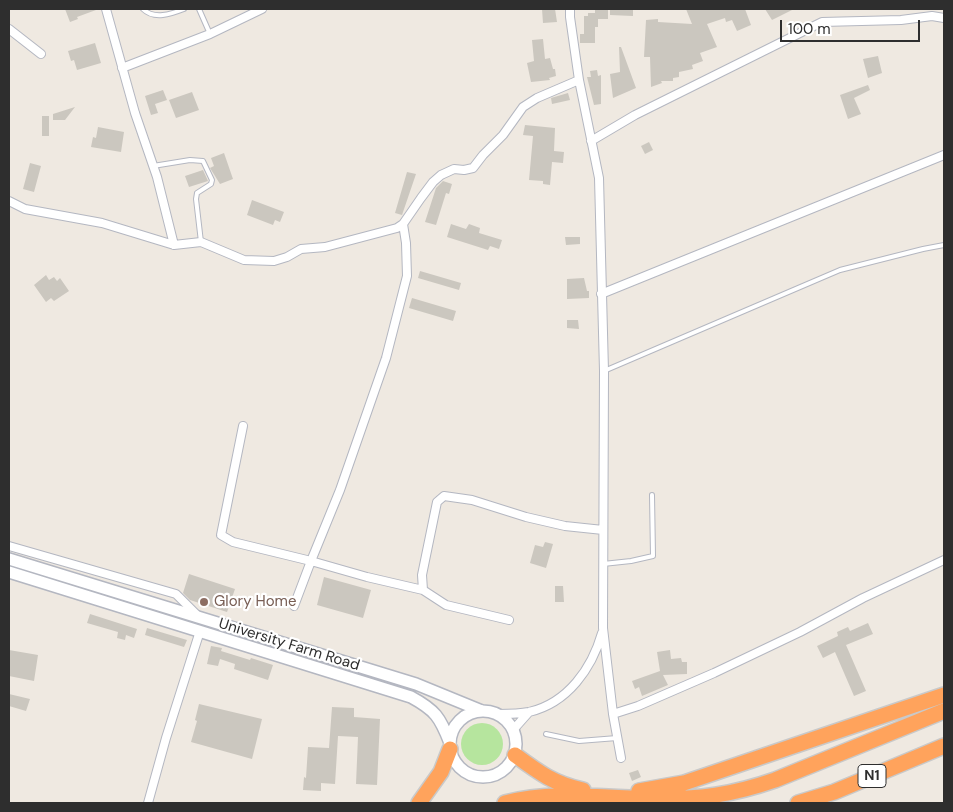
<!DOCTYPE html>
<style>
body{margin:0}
#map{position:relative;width:953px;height:812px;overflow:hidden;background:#efe9e1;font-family:"DM Sans",sans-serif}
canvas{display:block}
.frame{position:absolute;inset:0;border:10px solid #2e2e2e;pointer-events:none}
.scale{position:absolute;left:780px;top:20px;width:140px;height:22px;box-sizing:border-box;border:2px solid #2e2e2e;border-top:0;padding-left:6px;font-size:15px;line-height:18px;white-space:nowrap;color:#2e2e2e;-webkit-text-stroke:4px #fff;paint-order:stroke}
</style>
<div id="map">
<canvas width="953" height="812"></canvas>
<div class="frame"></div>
<div class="scale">100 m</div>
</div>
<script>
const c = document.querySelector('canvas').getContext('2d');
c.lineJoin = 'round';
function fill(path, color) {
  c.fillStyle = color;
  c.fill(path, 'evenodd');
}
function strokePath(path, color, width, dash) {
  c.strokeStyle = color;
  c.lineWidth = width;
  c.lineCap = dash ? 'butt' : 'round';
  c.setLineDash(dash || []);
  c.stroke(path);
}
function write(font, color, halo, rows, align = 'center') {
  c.font = font + ' "DM Sans",sans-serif';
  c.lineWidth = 4.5;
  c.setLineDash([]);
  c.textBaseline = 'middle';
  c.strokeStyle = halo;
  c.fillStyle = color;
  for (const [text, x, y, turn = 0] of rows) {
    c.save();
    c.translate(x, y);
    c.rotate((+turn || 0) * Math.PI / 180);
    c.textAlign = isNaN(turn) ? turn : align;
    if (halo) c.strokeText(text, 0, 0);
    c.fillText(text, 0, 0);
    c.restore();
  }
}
const green = new Path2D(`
 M461 744a21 21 0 1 1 42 0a21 21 0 1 1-42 0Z`);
const building = new Path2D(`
 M65 9H96V10L77 17 78 19 70 22Z
 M542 9H555L557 22 543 23Z
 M595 9H608V19H598V27H595V43H580V34H584V16H588V13H595Z
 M610 9H633V16L610 15Z
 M686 9H745L751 25 737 31 732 20 726 22 725 18 707 24 717 47 700 53 703 61 692 65 693 69 679 72V77L673 78V81H661L662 83 651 87 650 57H644L646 20 658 19V22L692 24Z
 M765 9H794L772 20Z
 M543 39 545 59 550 58 553 69H555L556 76 549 78 550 80 531 82 527 63 534 61 532 40Z
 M95 43 101 63 77 70 74 60 71 61 68 51Z
 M619 47H621L636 88 613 98 610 74 620 72Z
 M878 56 882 73 868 78 863 59Z
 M597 70 598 76 601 75V104L594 105 587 77H591L590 71Z
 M868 85 870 90 854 98 861 114 848 119 840 95Z
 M163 90 167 100 155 104 158 113 151 115 145 96Z
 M192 92 199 110 176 118 169 100Z
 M568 93 570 100 552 104 551 98Z
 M75 107 65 120H53V114Z
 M42 116H49V136H42Z
 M525 125 555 128 554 151 564 152 563 163 552 162 550 185 543 184V181L529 180 533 136 523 135Z
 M98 127 124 132 121 152 91 147 93 137 96 138Z
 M649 142 653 150 645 154 641 146Z
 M224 153 233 179 220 184 210 168 214 166 211 158Z
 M30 163 41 166 34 192 23 189Z
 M203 170 208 181 189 187 185 176Z
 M407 172 416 174 402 215 395 213Z
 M443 181 452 184 449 194 446 193 436 225 425 222 436 188Z
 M252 200 284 212 280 222 275 220 273 225 247 215Z
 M451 224 466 229 469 224 480 228 479 233 502 240 499 249 490 246 488 250 447 237Z
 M565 237H580V244L566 245Z
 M420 271 461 283 459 290 418 278Z
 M46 275 49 280 54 277 57 281 60 278 69 291 54 301 51 298 46 302 34 285Z
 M584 278 587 291H589V298L567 299V279Z
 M412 298 456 311 453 321 409 308Z
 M567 320H578L579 329 567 328Z
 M545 542 553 544 546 568 530 563 535 545 543 547Z
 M189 574 235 589 227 612 190 600 183 593Z
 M324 577 371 590 363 618 317 605Z
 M555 586H563L564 602H555Z
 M90 614 137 629 134 638 126 635 125 640 117 638 118 632 87 623Z
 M868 623 873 634 846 645 866 691 854 696 835 652 823 658 817 646 838 636 837 632 848 627 850 631Z
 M147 628 187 640 184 647 145 635Z
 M211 646 222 648 221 651 250 660 251 658 273 665 268 680 234 669 235 664 220 659 218 666 207 664Z
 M9 650 38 655 34 681 9 676Z
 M670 650 671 659 681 658 682 662H687V674L663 675 668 685 642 696 639 687 635 689 632 681 660 671 657 652Z
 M9 694 30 699 26 711 9 706Z
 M199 704 262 719 252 759 191 742 197 721 195 720Z
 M332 707 354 708V717L380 719 377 785 356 784 358 737 338 736 335 784 321 783V791L303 790 304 777 306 778 308 747 329 748Z
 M638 770 641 777 632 781 629 773Z`);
const lane = new Path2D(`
 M143 9C154 20 171 14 184 9
 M199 9 210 34
 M153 166 190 160 203 161 212 180 211 184 197 193 196 199 201 242
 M604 371 840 270 923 249 944 245
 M603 564 631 561 653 556 652 495
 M546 734 579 741 617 738`);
const street = new Path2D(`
 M106 9 135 113 157 177 174 245
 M570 9V17L579 80 599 178 604 371 603 628 613 714 621 758
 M9 29 41 54
 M122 68 210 34 262 9
 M591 141 635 115 822 22 901 20 932 16 944 18
 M9 201 25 209 102 223 174 245 201 242 244 260 274 261 287 257 301 249 325 247 397 228 403 224 421 198 433 182 441 175 454 169 464 170 473 168 483 155 503 135 523 107 537 98 579 80
 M403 224 406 243 407 276 386 358 340 490 311 561 367 577 423 590
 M601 294 944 155
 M243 426 221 535 233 542 311 561 294 606
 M9 546 176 594 197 615
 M509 620 446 605 423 590 422 575 437 502 444 496 472 500 526 517 565 526 603 530
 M498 714C508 714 519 714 529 712 568 703 592 668 602 633
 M613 714 638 706 714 673 800 632 863 598 944 560
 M513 730 529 712
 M148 803 166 738 200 631`);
const secondary = new Path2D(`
 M9 559 416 684 482 711
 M9 572 411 697C435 710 440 717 450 743
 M450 744a33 33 0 1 1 66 0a33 33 0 1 1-66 0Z`);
const highway = new Path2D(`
 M515 755C538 772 554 784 583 790
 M639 791 684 783 944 695
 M419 803 441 772 450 749
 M505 803C553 790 606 798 655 799 700 799 732 795 775 780L944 711
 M798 803 834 792 944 746`);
const markers = [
 [204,602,5,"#8d6e63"]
];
const shields = [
 [872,776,28]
];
const shieldNames = [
 ["N1",872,776]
];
const educationNames = [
 ["Glory Home",214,602]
];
const streetNames = [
 ["University Farm Road",289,645,17]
];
fill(green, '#b6e59e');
fill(building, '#cbc7bf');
strokePath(lane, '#b4b7c1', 6);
strokePath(street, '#b4b7c1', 10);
strokePath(secondary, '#b4b7c1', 14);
strokePath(highway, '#c9c9c9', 18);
strokePath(lane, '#fff', 4);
strokePath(street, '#fff', 8);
strokePath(secondary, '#fff', 11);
strokePath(highway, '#ffa35c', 15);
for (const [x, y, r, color] of markers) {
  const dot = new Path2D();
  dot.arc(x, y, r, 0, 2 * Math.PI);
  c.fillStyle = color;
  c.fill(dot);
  strokePath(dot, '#fff', 2);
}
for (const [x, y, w] of shields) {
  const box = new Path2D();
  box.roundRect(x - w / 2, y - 11.5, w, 23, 4);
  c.fillStyle = '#fff';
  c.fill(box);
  strokePath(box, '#2e2e2e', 1);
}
write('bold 14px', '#2e2e2e', null, shieldNames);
write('15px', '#785e54', '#fff', educationNames, 'left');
write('15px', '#2e2e2e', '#fff', streetNames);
</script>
